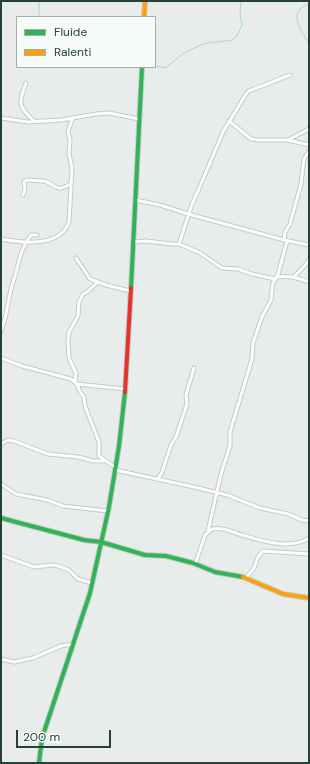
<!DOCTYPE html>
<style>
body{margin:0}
#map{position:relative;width:310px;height:764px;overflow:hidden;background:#e8edeb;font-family:"DM Sans",sans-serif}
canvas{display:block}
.frame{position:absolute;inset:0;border:2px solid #24423a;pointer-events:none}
.legend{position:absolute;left:16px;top:16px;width:140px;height:52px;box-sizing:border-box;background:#f7fbf9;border:1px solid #a3b1ad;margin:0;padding:5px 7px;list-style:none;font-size:12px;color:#24423a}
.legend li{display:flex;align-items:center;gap:8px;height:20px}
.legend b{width:20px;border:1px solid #a3b1ad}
.scale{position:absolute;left:16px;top:730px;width:95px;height:18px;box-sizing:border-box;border:2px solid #24423a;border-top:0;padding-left:5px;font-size:12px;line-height:14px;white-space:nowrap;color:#24423a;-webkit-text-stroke:3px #f7fbf9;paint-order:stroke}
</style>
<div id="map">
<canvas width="310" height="764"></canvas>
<div class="frame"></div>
<ul class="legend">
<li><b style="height:5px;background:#30b455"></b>Fluide</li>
<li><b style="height:5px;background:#ff9f0a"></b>Ralenti</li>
</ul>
<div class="scale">200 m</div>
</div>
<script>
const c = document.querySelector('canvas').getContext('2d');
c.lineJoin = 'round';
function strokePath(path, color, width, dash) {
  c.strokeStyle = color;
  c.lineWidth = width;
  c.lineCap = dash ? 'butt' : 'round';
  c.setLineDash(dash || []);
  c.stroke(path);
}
const stream = new Path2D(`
 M39 1V17
 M309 4C287 11 300 31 309 43
 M155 66 165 68 184 53 201 45 207 43 226 41 232 40 237 36 242 25 240 14 241 1`);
const street = new Path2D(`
 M26 83C19 103 17 106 34 121
 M1 118 28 122 61 120 96 114 109 113 139 119
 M229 121 251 139 258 140H288L309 145
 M288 140 309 129
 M23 195 25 189 24 182 27 180C33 181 41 180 47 182 59 187 55 192 71 184
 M135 200 160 205 188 214 284 240 309 245
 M1 239C22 243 60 248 69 222L72 168 69 154 70 140 68 132 72 119
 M284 240 285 232 290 224 301 184 304 159 309 151
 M133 242 146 241 172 244H179L200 253 222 268 238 269 252 274 275 279
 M179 244 192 204 198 191 223 132 246 94 249 91 290 75
 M76 258 90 279 106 285 130 291
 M277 277C289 275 298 278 309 282
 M294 277 308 262 309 259
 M1 331C6 319 7 307 10 294 11 288 13 282 15 276 19 261 21 248 31 235H37
 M1 358 22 366 71 379 77 384 80 392 84 397 85 406 99 442V456L116 468
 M75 382 76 373 69 358 68 341 69 332 78 316 79 302 83 294 87 292 98 282
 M77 384 125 389
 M1 444 8 440 14 441 48 454 78 457 94 461H105
 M115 470 194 487 227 495 260 508 288 514 302 520 309 521
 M158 479 162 472 171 445 176 437 187 404 186 395 194 368
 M1 484 16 494 47 500 63 506 108 511
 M208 531 221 474 230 446V432L252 359 253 343 262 317 271 300 273 283 278 274 287 241
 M1 555 34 567 53 565 58 566 69 570 78 579 92 583
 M193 563 196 562 205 535 212 529C223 527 232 532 242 535 262 541 291 550 309 538
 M246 578 254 568 258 557 263 551 309 554
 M1 659 14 662 33 658 61 646 73 644`);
const fast = new Path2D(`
 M131 288 142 67
 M1 518 84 540 101 542 145 555 166 556 193 563 215 572 243 577
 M39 763 42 738 90 593 109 507 119 446 125 392`);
const slow = new Path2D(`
 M144 17 145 1
 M243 577 283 594 309 598`);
const jam = new Path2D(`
 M125 392 131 288`);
strokePath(stream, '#a9d4db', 1);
strokePath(street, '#c5cac8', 5);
strokePath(fast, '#c3cbc8', 6);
strokePath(slow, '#c3cbc8', 6);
strokePath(jam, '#c3cbc8', 6);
strokePath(street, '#fcfcfc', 3);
strokePath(fast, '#30b455', 4);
strokePath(slow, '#ff9f0a', 4);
strokePath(jam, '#e5322d', 4);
</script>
